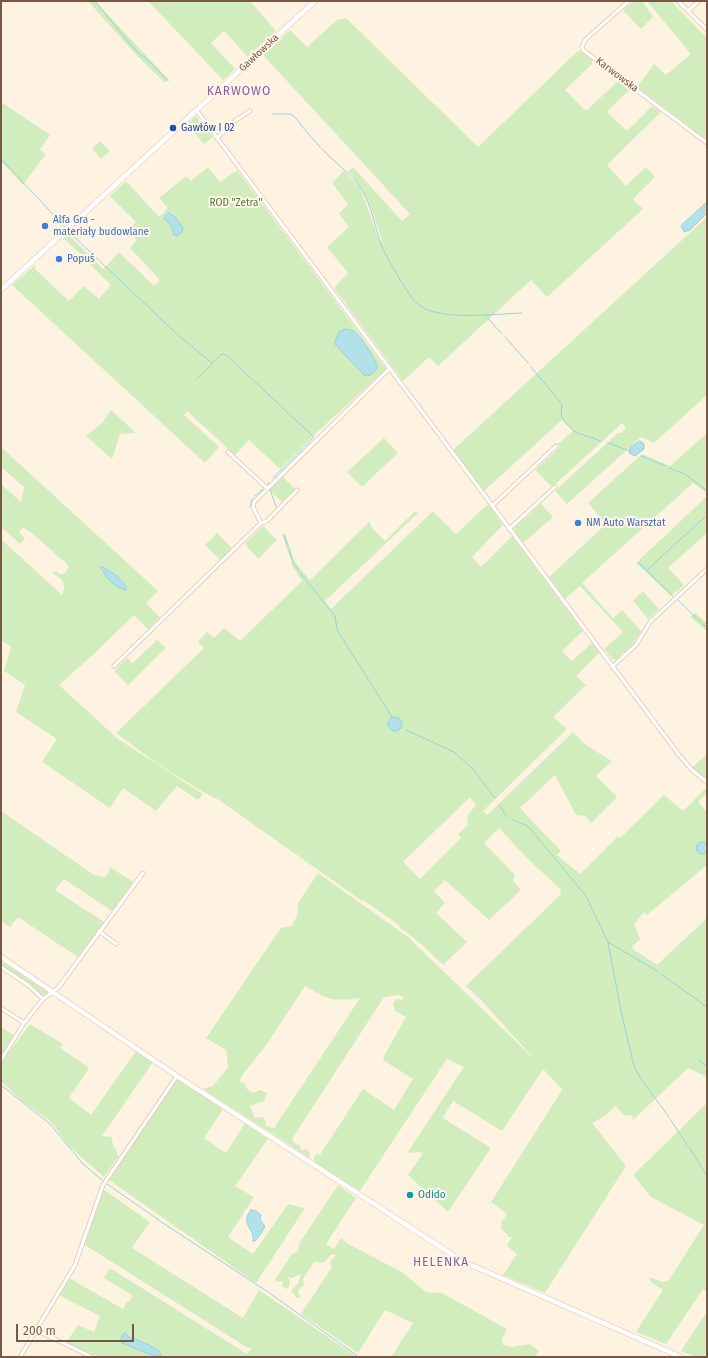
<!DOCTYPE html>
<meta charset="utf-8">
<style>
body{margin:0}
#map{position:relative;width:708px;height:1358px;overflow:hidden;background:#fef3e0;font-family:"Fira Sans",sans-serif}
canvas{display:block}
.frame{position:absolute;inset:0;border:2px solid #785745;pointer-events:none}
.scale{position:absolute;left:16px;top:1324px;width:118px;height:18px;box-sizing:border-box;border:2px solid #785745;border-top:0;padding-left:5px;font-size:12px;line-height:14px;white-space:nowrap;color:#785745;-webkit-text-stroke:3px #fff6e9;paint-order:stroke}
</style>
<div id="map">
<canvas width="708" height="1358"></canvas>
<div class="frame"></div>
<div class="scale">200 m</div>
</div>
<script>
const c = document.querySelector('canvas').getContext('2d');
c.lineJoin = 'round';
function fill(path, color) {
  c.fillStyle = color;
  c.fill(path, 'evenodd');
}
function strokePath(path, color, width, dash) {
  c.strokeStyle = color;
  c.lineWidth = width;
  c.lineCap = dash ? 'butt' : 'round';
  c.setLineDash(dash || []);
  c.stroke(path);
}
function write(font, color, halo, rows, align = 'center') {
  c.font = font + ' "Fira Sans",sans-serif';
  c.lineWidth = 4;
  c.setLineDash([]);
  c.textBaseline = 'middle';
  c.strokeStyle = halo;
  c.fillStyle = color;
  for (const [text, x, y, turn = 0] of rows) {
    c.save();
    c.translate(x, y);
    c.rotate((+turn || 0) * Math.PI / 180);
    c.textAlign = isNaN(turn) ? turn : align;
    if (halo) c.strokeText(text, 0, 0);
    c.fillText(text, 0, 0);
    c.restore();
  }
}
const green = new Path2D(`
 M88 1H95L170 81 164 82 138 57Z
 M148 1H250L276 31 248 57 224 31 211 43 235 69 223 80Z
 M634 1H642L653 17 641 29 623 10Z
 M647 1H671L707 38V140L637 87 654 64 666 75 691 54Z
 M346 18 478 147 579 50 592 60V64L565 90 586 111 619 80 630 89 607 112 627 131 652 106 661 112 607 165 626 186 646 167 655 177 633 199 643 209 547 297 531 280 438 366 429 357 403 381 334 288 348 273 327 247 349 227 339 214 348 204 332 183 344 171 360 188 380 242 382 240C373 212 368 194 348 171L353 167 402 221 410 214 263 55 290 30 307 47 337 20Z
 M1 102 50 135 40 150 46 154 23 185 1 161Z
 M196 116 213 137 204 144 187 124Z
 M100 141 110 151 101 159 92 149Z
 M208 167 220 182 237 170 386 369 313 436 280 469 249 440 235 455 187 411 184 415 219 447 205 463 12 285 35 265V269L69 301 84 286 99 299 111 285 66 240H62L68 234 103 269 119 252 154 286 160 280 130 248 137 240 128 231 136 222 110 196 126 181 159 217 168 208 159 198 186 176 191 181Z
 M707 217V395L654 443 641 437 567 504 555 491 618 433H621L626 428 622 423 552 487 535 470 560 447 558 444 573 431 562 420 484 491 453 450Z
 M111 410 136 433 120 434 112 459 86 436 102 423Z
 M707 433V484L705 486 707 493 693 483 582 583 613 618 622 610 641 631 633 644 616 660 612 659 604 649 623 632 580 586 565 599 549 577 606 524 588 503 642 454 670 466Z
 M384 438 398 453 362 487 347 472Z
 M1 447 158 591 146 603 160 617 148 629 134 615 96 652 59 685 118 739 203 794 198 800 177 786 156 811 123 788 110 808 42 762 57 739 16 712 25 685 4 671 11 647 1 640V539L62 595C67 585 63 579 53 574L55 571 60 574 65 573 69 566 33 534 23 527 19 532 25 538 20 544 1 527V508L3 506 1 504V484L21 502 24 487 1 467Z
 M283 477 295 489 282 502 269 490Z
 M707 496V533L668 568 684 585 671 596 636 563Z
 M488 504 503 525 472 557 481 567 512 536 583 631 562 651 572 661 592 643 600 652 576 676 586 685 553 717 567 729 483 811 487 815 573 732 586 745 612 761 596 776 617 797 591 823 585 816 576 815 555 775 520 808 561 851 557 855 580 874 618 836 620 838 664 795 683 811 707 787V793L698 802 707 812V865L647 915 644 912 634 924 640 939 632 947 634 950 657 965 707 918V1077L688 1068 633 1120 632 1115 625 1116 615 1106 605 1116 592 1123 626 1166 545 1293 503 1275 517 1254 507 1246 512 1237H509L501 1228V1223L507 1214 491 1202 562 1090 570 1098 543 1069 502 1131 453 1101 443 1118 491 1148 448 1212 408 1175 423 1153 419 1152 407 1153 464 1067 447 1059 359 1192 315 1163 314 1157 317 1153 319 1156 363 1089 394 1110 413 1079 383 1060 384 1056 406 1017 395 1011 393 1003 397 999 402 1000 404 997 399 995 384 997 292 1139 295 1144 299 1145 302 1151 306 1149 309 1151 310 1158 203 1089 213 1086 228 1067 226 1050 206 1038 281 928 292 926 298 913V903L318 873 408 937 535 1060 483 1002 466 986 561 894 560 889 526 857 499 828 484 843 515 875 513 881 521 890 489 920 445 880 434 891 445 903 436 913 467 942 443 965 421 944 398 926 399 925 363 900 362 901 219 800 205 793 156 763 116 733 204 648 198 642 207 632 214 638 224 628 240 641 302 581 291 564 292 563 282 535 285 533 294 561 310 580 370 521 371 527 385 541 415 511 418 513 325 601 331 609 433 511 456 534ZM470 797 476 805 467 816 468 825 458 834 461 838 420 879 403 862ZM305 986C330 1001 332 1001 360 998L274 1128 266 1126 264 1117 255 1118 250 1106 264 1101 267 1093 260 1090 254 1093 247 1089 245 1083 240 1082 241 1077 267 1044Z
 M541 504 553 517 523 543 514 532 515 527Z
 M263 526 277 540 258 559 245 544Z
 M217 533 232 548 220 560 205 545Z
 M643 591 659 609 648 619 633 601Z
 M695 613 707 623V631L690 617Z
 M157 640 166 648 128 685 114 671 127 658 133 663Z
 M707 754V779L692 768Z
 M1 811 94 875 104 877 108 874 110 867 133 882 112 911 64 879 55 890 104 922 79 958 18 917 10 927 1 921Z
 M1 961 48 991V993L42 995 1 965Z
 M30 1024 63 1044 60 1048 89 1068 69 1098 91 1115 136 1051 153 1062 102 1136 112 1137 113 1147 116 1149 118 1157 104 1177 70 1147 51 1122 21 1100 1 1081V1063Z
 M1 1027 14 1035 1 1056Z
 M177 1078 223 1109 204 1138 226 1153 245 1123 268 1139 235 1186 254 1197 228 1237 253 1254 288 1204 305 1208 256 1283 109 1180Z
 M707 1103V1292L703 1289 666 1344 636 1332 663 1290 651 1282 649 1277 663 1282 669 1280 704 1225 651 1197 633 1175Z
 M338 1185 356 1198 326 1244 334 1249 341 1238 348 1244 402 1272 426 1292 442 1293 507 1329 502 1339 503 1345 512 1347 530 1344 539 1351 535 1357H391L413 1323 385 1310 358 1353 301 1314 332 1267 329 1263 336 1255 332 1254 323 1263 314 1262 303 1279 304 1286 300 1287 298 1292 301 1298H297L291 1291 298 1283 301 1274 292 1278 288 1277 290 1281 288 1289 282 1287 283 1281 276 1282 275 1280 291 1255 298 1251 299 1244Z
 M103 1189 150 1222 132 1248 243 1318 259 1290 357 1357H100L66 1343 78 1325 94 1332 100 1316 59 1295 69 1278 123 1309 127 1302 131 1300 132 1295 104 1278 110 1268 247 1354 252 1348H248L85 1245 91 1222Z
 M707 1311V1357H695L681 1351Z`);
const water = new Path2D(`
 M707 202V213L690 230 684 232 681 226Z
 M169 213 175 217 183 228 182 232 177 236 174 235 172 227 164 218Z
 M346 329C348 329 351 330 353 331 359 334 378 362 377 368L371 375 365 376 334 343 339 332Z
 M640 441 644 444V449L635 456 629 453 630 448Z
 M101 567H103L116 575 126 586V590C117 589 103 576 101 567Z
 M388 724a7 7 0 1 1 14 0a7 7 0 1 1-14 0Z
 M696 848a6 6 0 1 1 12 0a6 6 0 1 1-12 0Z
 M251 1210 256 1211 261 1215 260 1220 265 1226 261 1234 255 1241H253C255 1227 239 1225 251 1210Z
 M125 1333 129 1337 147 1344 159 1351 161 1356C154 1358 131 1346 122 1343L120 1341 123 1334Z`);
const stream = new Path2D(`
 M95 1 136 51 147 59 167 80
 M273 114H290L294 116C305 130 317 145 330 157 340 167 352 175 360 187 372 205 375 228 382 247 387 258 411 301 420 306 444 321 494 314 522 313
 M1 159 65 227
 M70 233 179 336 212 363 222 354 226 355 314 437 273 478
 M485 315 501 333
 M505 337 528 363
 M531 367 562 404 561 415 564 421 575 432 601 441
 M197 379 212 364
 M608 443 630 451
 M641 456 665 466
 M669 468 685 474 707 491
 M267 484 269 483
 M270 489 276 507
 M255 496 263 489
 M250 507 252 499
 M284 535 288 546
 M289 549 294 564 299 571
 M639 563 673 596
 M647 570 705 517
 M301 574 335 616 337 630 392 717
 M678 600 707 628
 M406 730 454 752 472 768 495 798
 M500 806 507 817
 M513 820 528 826 586 896 608 942 621 1011 634 1066 639 1076 669 1117
 M608 942 657 971
 M661 974 707 1007
 M698 1060 707 1066
 M1 1085 50 1124 83 1164 102 1180
 M670 1119 687 1145
 M689 1147 707 1176
 M107 1184 163 1223 268 1292 359 1357`);
const street = new Path2D(`
 M629 1 586 39 582 46 583 50 707 143
 M678 1 707 30
 M688 11 699 1
 M197 111 679 755 692 770 707 782
 M217 138 236 120 250 111
 M228 452 267 488
 M297 490 267 521 261 523 253 507 254 502 389 369
 M492 506 556 446
 M509 529 555 487
 M114 666 261 523
 M612 667 636 645 650 622 707 569
 M99 931 116 944
 M1 967 28 985 43 999
 M1 1008 24 1023
 M1 1060 24 1023 43 999 58 988 143 873
 M36 1330 92 1357
 M20 1357 75 1265 103 1185 177 1076`);
const secondary = new Path2D(`
 M1 290 315 1
 M1 957 177 1076 462 1261 681 1357`);
const markers = [
 [173,128,4,"#1a4fb4"],
 [45,226,4,"#3f7fe0"],
 [59,259,4,"#3f7fe0"],
 [578,523,4,"#3f7fe0"],
 [410,1195,4,"#0f9aa8"]
];
const streetNames = [
 ["Gawłowska",259,53,-43],
 ["Karwowska",617,75,37]
];
const transitNames = [
 ["Gawłów I 02",181,128]
];
const parkNames = [
 ["ROD \"Zetra\"",236,203]
];
const shopNames = [
 ["Alfa Gra -",53,220],
 ["materiały budowlane",53,232],
 ["Popuś",67,259],
 ["NM Auto Warsztat",586,523]
];
const cultureNames = [
 ["Odido",418,1195]
];
const quarterNames = [
 ["KARWOWO",239,92],
 ["HELENKA",441,1263]
];
fill(green, '#d1edbe');
fill(water, '#b3e1ea');
strokePath(water, '#98d1dc', 1);
strokePath(stream, '#98d1dc', 1);
strokePath(street, '#e3cfbb', 5);
strokePath(secondary, '#ebd2bb', 6);
strokePath(street, '#fff', 3);
strokePath(secondary, '#fff', 4.5);
for (const [x, y, r, color] of markers) {
  const dot = new Path2D();
  dot.arc(x, y, r, 0, 2 * Math.PI);
  c.fillStyle = color;
  c.fill(dot);
  strokePath(dot, '#fff6e9', 1.5);
}
write('10px', '#785745', '#fff6e9', streetNames);
write('10px', '#164399', '#fff6e9', transitNames, 'left');
write('10px', '#4c793a', '#fff6e9', parkNames);
write('10px', '#366cbe', '#fff6e9', shopNames, 'left');
write('10px', '#0d838f', '#fff6e9', cultureNames, 'left');
c.letterSpacing = '1px';
write('12px', '#88609c', '#fff6e9', quarterNames);
c.letterSpacing = '0px';
</script>
